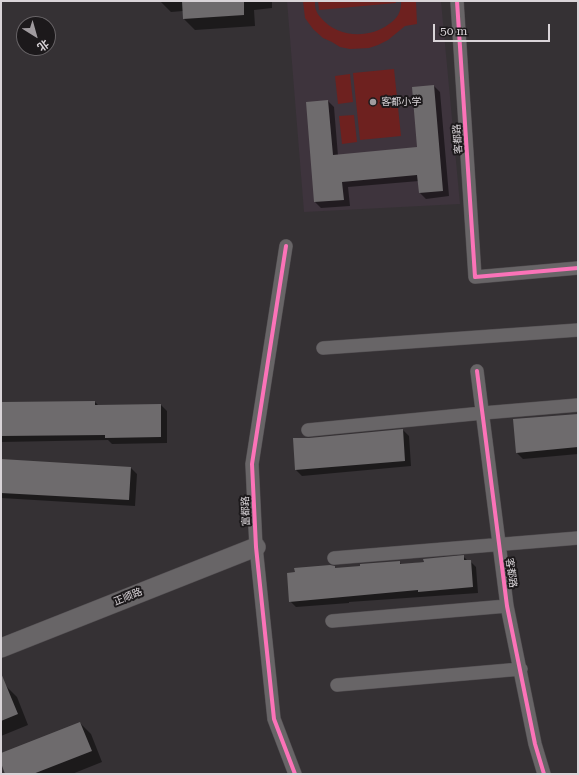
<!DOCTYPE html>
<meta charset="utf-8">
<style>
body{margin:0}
#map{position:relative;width:579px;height:775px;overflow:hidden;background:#353134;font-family:"Roboto Serif","Noto Sans SC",serif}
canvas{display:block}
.frame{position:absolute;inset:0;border:2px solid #d9d4d8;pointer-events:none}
.north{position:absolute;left:16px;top:16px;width:40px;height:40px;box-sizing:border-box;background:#1c191b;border:1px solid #686467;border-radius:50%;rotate:143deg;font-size:11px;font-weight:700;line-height:16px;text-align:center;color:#d9d4d8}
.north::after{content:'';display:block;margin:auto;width:14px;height:18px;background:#a09b9f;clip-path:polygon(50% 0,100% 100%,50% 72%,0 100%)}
.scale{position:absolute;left:433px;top:24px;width:117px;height:18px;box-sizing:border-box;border:2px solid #d9d4d8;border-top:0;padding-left:5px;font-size:12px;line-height:14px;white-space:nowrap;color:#d9d4d8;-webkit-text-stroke:3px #1c191b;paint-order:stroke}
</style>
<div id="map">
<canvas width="579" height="775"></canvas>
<div class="frame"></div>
<div class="north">北</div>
<div class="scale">50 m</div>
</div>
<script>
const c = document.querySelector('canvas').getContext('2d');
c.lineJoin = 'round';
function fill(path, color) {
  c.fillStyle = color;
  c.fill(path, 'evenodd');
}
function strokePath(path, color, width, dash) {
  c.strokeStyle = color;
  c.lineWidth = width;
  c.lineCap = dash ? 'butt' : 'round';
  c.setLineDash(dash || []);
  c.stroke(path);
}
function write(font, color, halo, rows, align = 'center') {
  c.font = font + ' "Roboto Serif","Noto Sans SC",serif';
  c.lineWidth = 4;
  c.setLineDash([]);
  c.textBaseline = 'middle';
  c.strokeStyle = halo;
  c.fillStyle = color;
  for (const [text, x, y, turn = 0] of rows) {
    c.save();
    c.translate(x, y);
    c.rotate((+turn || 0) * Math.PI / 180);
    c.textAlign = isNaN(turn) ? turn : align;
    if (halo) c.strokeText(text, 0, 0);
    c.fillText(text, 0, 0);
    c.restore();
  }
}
const built = new Path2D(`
 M287 1H441L460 204 304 212Z`);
const green = new Path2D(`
 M303 1H315C315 4 315 8 316 10 317 13 319 16 321 18 338 38 369 39 389 24 397 19 402 11 401 1H416L417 24 405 26 388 40 378 45 369 48 350 49 340 47 332 42 323 38 313 29 305 18Z
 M318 1H396V3L319 10Z
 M394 69 401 136 360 140 353 73Z
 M350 74 353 102 338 104 335 76Z
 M354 115 357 142 342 144 339 116Z`);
const shadow = new Path2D(`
 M160 1H272V8L254 10 255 26 195 30 184 19 183 11 171 12Z
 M434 86 440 92 449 196 426 199 420 193 419 181 348 187 350 206 321 208 315 202 328 101 334 107 338 156 418 148Z
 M95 402 99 406 161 405 167 411V443L112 444 108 440 1 442V403Z
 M578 415V454L523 459 517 453 514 420Z
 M403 430 409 436 411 466 302 476 296 470 294 439H309Z
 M1 460 131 468 137 474 135 506 1 498Z
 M463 556 468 561H470L476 567 478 593 349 602V603L296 607 290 601 334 567 336 569 399 562 402 565Z
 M6 686 17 697 28 725 1 736V688Z
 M80 723 91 734 102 762 72 774H6L1 761V754Z`);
const building = new Path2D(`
 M182 1H244V15L183 19Z
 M434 85 443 191 419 193 417 175 342 182 344 200 314 202 306 102 328 100 333 155 417 147 412 87Z
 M95 401V405L161 404V437L105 438V435L1 436V402Z
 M578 414V447L516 453 513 419Z
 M403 429 405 461 295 470 293 438H309Z
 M1 459 131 467 129 500 1 493Z
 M464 555V560H471L473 587 418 592V590L289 602 287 573 295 572 294 568 330 565 335 566V568L360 566V564L400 561V564L424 562 423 559Z
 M1 673 18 714 1 721Z
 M80 722 92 751 33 774H5L1 763V753Z`);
const street = new Path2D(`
 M457 1 475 277 578 268
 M286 246 252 464 256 547 274 719 295 774
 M323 348 578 330
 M477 371 507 606 535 744 544 774
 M308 430 483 413 578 405
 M334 558 578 538
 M332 621 507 606
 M337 685 521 669`);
const secondary = new Path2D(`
 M1 648 256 547`);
const cycleway = new Path2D(`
 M457 1 475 277 578 268
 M286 246 252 464 256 547 274 719 295 774
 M477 371 507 606 535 744 544 774`);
const markers = [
 [373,102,4,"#a09b9f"]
];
const poiNames = [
 ["客都小学",381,102]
];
const streetNames = [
 ["客都路",458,139,-94],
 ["富都路",246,511,-92],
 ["客都路",511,573,82],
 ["正顺路",128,597,-22]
];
fill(built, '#3e343d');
fill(green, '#6e211f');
fill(shadow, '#0007');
fill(building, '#6e6b6d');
strokePath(street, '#524e51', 14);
strokePath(secondary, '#524e51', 20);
strokePath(street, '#686567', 13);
strokePath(secondary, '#686567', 19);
strokePath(cycleway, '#fb73b8', 4);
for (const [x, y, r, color] of markers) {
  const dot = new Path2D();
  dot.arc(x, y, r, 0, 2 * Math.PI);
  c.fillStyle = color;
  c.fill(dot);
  strokePath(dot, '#1c191b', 1.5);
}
write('10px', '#d9d4d8', '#1c191b', poiNames, 'left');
write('10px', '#d9d4d8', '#1c191b', streetNames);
</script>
